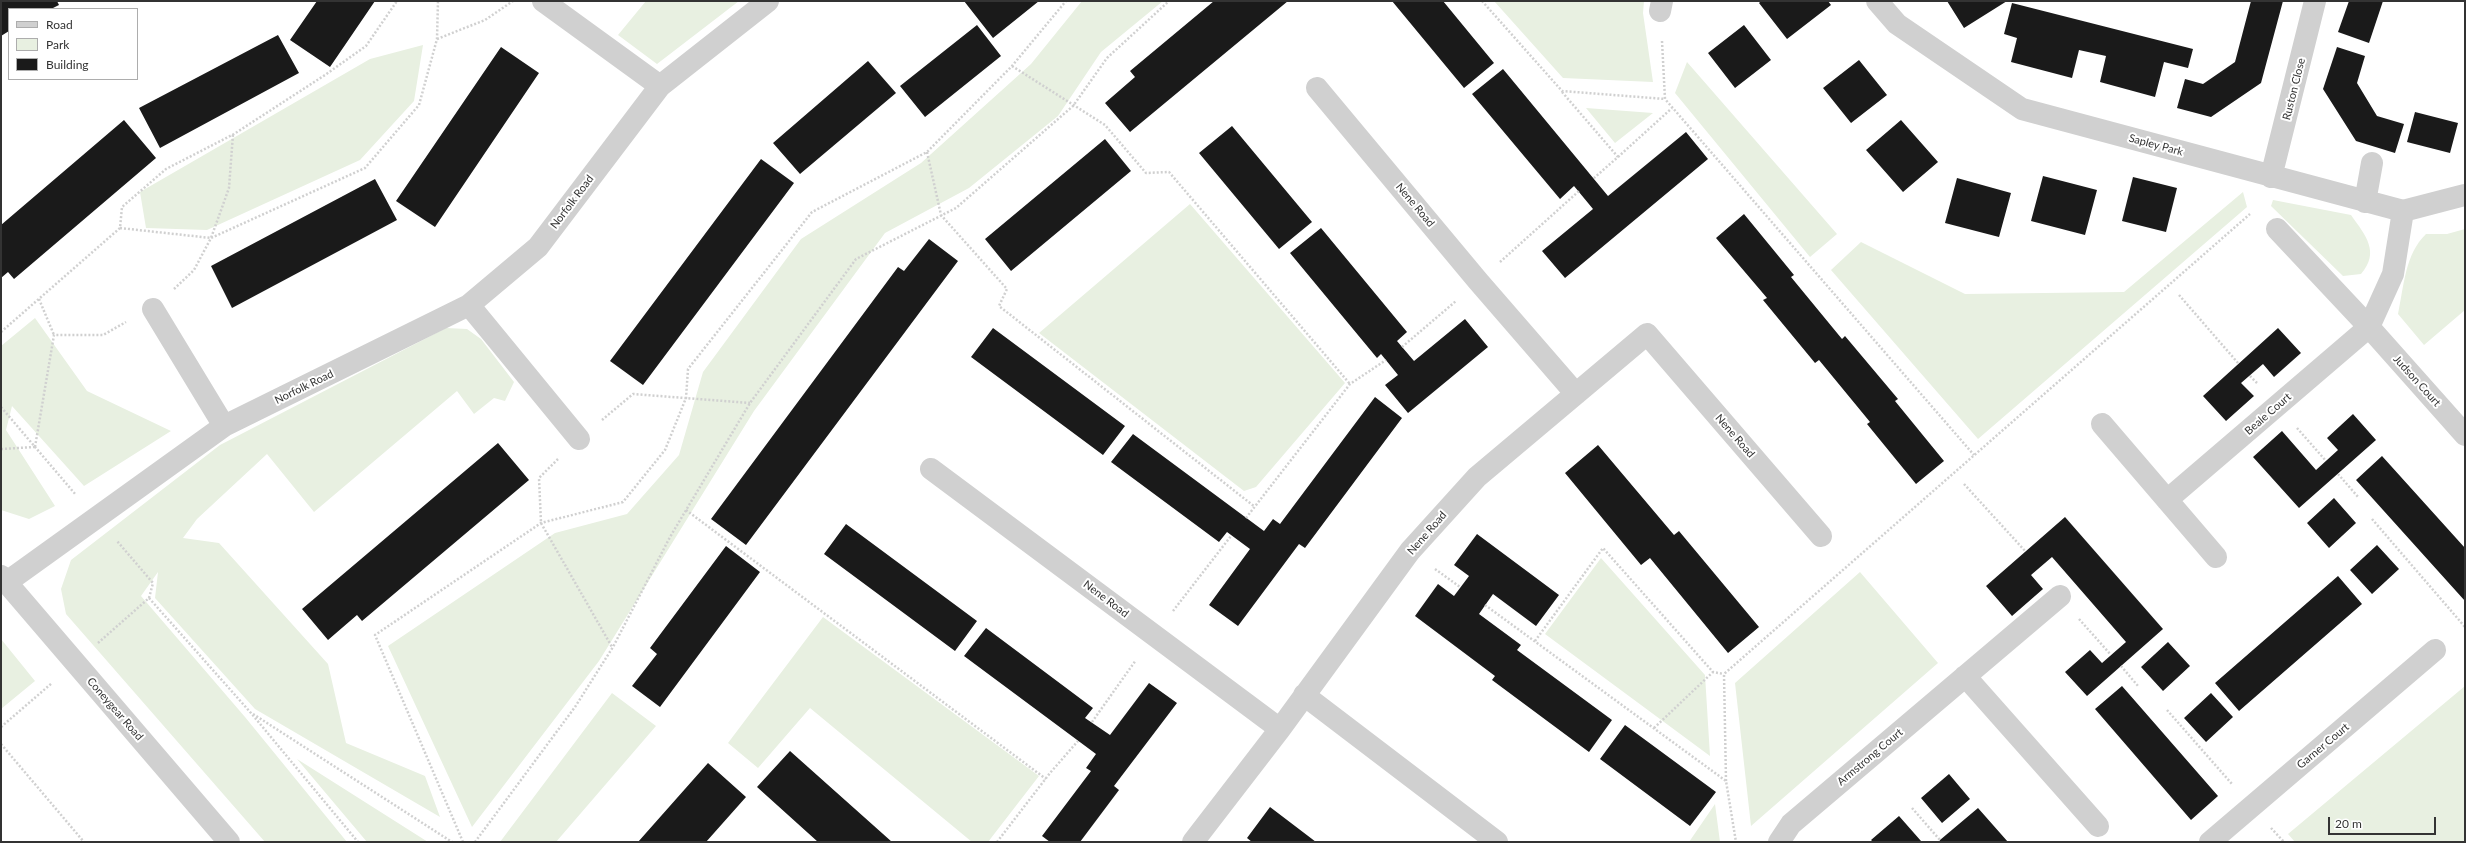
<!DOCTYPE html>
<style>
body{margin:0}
#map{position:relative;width:2466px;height:843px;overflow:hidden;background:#fff;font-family:Lato,sans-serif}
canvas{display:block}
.frame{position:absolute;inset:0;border:2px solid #333;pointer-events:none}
.legend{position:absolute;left:8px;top:8px;width:130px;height:72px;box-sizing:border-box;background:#fff;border:1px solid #adadad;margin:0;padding:5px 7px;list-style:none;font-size:12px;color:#333}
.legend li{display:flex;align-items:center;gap:8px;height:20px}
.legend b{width:20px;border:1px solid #adadad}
.scale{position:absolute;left:2328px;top:817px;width:108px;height:18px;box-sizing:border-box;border:2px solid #333;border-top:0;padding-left:5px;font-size:12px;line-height:14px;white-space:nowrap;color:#333;-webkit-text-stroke:3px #fff;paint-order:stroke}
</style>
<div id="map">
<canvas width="2466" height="843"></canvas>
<div class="frame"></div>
<ul class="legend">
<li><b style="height:5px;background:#d0d0d0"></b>Road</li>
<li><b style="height:11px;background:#e8f0e1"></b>Park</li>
<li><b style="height:11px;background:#1a1a1a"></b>Building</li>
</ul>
<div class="scale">20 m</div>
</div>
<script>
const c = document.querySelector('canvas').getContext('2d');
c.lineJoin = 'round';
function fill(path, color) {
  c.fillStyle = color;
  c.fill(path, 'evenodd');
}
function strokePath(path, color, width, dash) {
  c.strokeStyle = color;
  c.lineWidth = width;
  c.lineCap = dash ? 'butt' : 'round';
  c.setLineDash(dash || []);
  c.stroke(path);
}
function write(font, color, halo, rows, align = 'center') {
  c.font = font + ' Lato,sans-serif';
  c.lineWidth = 4;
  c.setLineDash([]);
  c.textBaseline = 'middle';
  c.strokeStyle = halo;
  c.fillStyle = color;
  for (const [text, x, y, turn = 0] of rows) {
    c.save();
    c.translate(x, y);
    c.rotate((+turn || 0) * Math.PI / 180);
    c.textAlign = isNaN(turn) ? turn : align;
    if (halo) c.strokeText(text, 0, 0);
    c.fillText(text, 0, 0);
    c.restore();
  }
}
const green = new Path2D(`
 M646 1H739L657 64 618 35Z
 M1082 1H1163L1101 52 1058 116 969 188 885 233 754 411 599 661 472 827 388 646 555 533 627 514 679 455 703 372 801 239 921 163 1031 64Z
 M1494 1H1644L1643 13 1653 82 1563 78Z
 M423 45 414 101 360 160 207 230 146 228 140 192 370 59Z
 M1687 62 1837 234 1810 257 1675 93Z
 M1586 108 1653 113 1615 143Z
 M2243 192 2247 207 1978 439 1831 270 1861 242 1965 294 2124 292Z
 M2273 200 2351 215C2366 236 2380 252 2361 274L2343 276 2271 206Z
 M1190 204 1345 383 1256 487 1244 491 1039 333Z
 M2465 229V310L2424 345 2398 314C2404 286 2405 254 2426 234H2447Z
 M35 318 87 391 171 431 84 486 12 406 6 430 55 506 29 519 1 510V346Z
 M446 328 467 329 481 339 514 382 505 401 494 398 474 414 457 391 314 512 267 454 197 519 183 538 219 543 328 664 346 743 425 776 440 817 255 709 155 598 158 572 141 596 245 717 347 842H265L66 614 61 589 71 560 220 445Z
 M1601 558 1705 675 1710 756 1545 634Z
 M1860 572 1938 663 1751 826 1735 683Z
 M823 617 1039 776 988 842H972L810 708 758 768 728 743Z
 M1 639 35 681 1 709Z
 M2465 686V842H2295L2288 834Z
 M612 693 656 726 556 842H500Z
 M297 759 428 842H367Z
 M1715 804 1720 842H1689Z`);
const building = new Path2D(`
 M1 1H57L59 5 51 9H9V31L1 36Z
 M317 1H375L330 67 290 40Z
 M964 1H1039L993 38Z
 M1214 1H1288L1130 132 1105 103 1135 77 1130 71Z
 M1392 1H1443L1494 63 1464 88Z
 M1761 1H1828L1831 5 1787 39 1759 3Z
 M1947 1H2007L1964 28Z
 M2251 1H2283L2261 83 2211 117 2177 108 2185 79 2203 84 2235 62Z
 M2349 1H2383L2369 43 2338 32Z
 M2012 3 2193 49 2188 68 2164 62 2155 97 2100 82 2106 56 2079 50 2072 78 2011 62 2017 38 2004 34Z
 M977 25 1001 56 925 117 900 86Z
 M1744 25 1771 60 1735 88 1708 53Z
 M278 35 299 73 160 148 139 108Z
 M501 47 539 73 435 227 396 201Z
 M2337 47 2365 56 2357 83 2377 116 2404 124 2395 153 2356 141 2323 89Z
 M1859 60 1887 95 1851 123 1823 88Z
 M868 61 896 93 800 174 773 143Z
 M1503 69 1608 196 1686 132 1708 159 1565 278 1542 251 1593 209 1574 186 1560 199 1472 94Z
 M2415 112 2458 123 2450 153 2407 142Z
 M124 120 156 158 14 279 8 272 1 278V225Z
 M1901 120 1938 162 1903 192 1866 150Z
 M1232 126 1312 222 1279 249 1199 153Z
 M1105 139 1131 171 1011 271 985 239Z
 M761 159 794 183 643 385 610 361Z
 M2043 176 2097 190 2085 235 2031 221Z
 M2133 177 2177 188 2166 232 2122 221Z
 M1957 178 2011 193 1999 237 1945 223Z
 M375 179 397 220 232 308 211 266Z
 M1744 214 1794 275 1791 277 1842 339 1845 336 1898 399 1895 401 1944 461 1916 484 1867 424 1870 422 1819 360 1815 363 1763 300 1767 298 1716 238Z
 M1321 228 1407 332 1397 341 1414 361 1465 319 1488 347 1408 413 1385 385 1398 375 1381 354 1377 358 1290 253Z
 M929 239 958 261 746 545 711 519 898 267 904 271Z
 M993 328 1125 426 1103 455 971 357Z
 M2278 328 2301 353 2274 377 2263 364 2241 383 2254 396 2226 421 2203 396Z
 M1375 397 1402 418 1305 548 1299 544 1238 626 1209 605 1250 549 1227 532 1219 542 1111 462 1133 434 1264 531 1273 519 1280 524Z
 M2353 414 2376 440 2299 508 2253 457 2282 431 2316 470 2338 450 2327 438Z
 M498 443 529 480 362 621 357 615 328 640 302 609Z
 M1598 445 1674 535 1679 531 1759 627 1728 653 1650 558 1641 565 1565 473Z
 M2382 456 2465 548V601L2356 480Z
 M2334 498 2356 523 2329 548 2307 523Z
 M2065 517 2163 629 2087 696 2065 672 2090 650 2102 663 2126 642 2052 557 2031 575 2043 589 2012 616 1986 586Z
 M846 524 977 621 955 651 824 554Z
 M1477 534 1559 595 1536 626 1493 594 1479 614 1521 645 1517 650 1612 720 1589 752 1492 680 1495 676 1415 616 1438 584 1454 596 1469 576 1454 565Z
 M2377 545 2399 569 2372 594 2350 570Z
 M726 546 760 572 660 707 632 686 657 654 650 648Z
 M2338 576 2362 604 2239 711 2215 683Z
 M986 628 1093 708 1085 718 1110 735 1149 683 1177 703 1114 786 1119 790 1080 842H1050L1042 836 1091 771 1086 768 1096 754 964 656Z
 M2168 642 2190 666 2163 691 2141 667Z
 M2122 686 2218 796 2191 820 2095 709Z
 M2211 693 2233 717 2206 742 2184 718Z
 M1625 725 1716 792 1690 826 1600 759Z
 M790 751 892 842H818L757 787Z
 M708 763 746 797 706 842H638Z
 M1949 774 1970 799 1942 823 1921 798Z
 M1270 807 1316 842H1252L1247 838Z
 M1978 808 2008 842H1939L1940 840Z
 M1899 816 1921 841 1873 842 1871 840Z`);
const path = new Path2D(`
 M1482 1 1562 91 1665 99
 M437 39 485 20 513 1
 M1662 41 1665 99 1974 455
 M1012 66 1105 125 1146 173 1169 172 1350 384
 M1562 92 1618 157 1594 178
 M927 152 941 215 1007 289 999 306 1255 507
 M1618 157 1672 108
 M120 228 211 238 229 188 233 134
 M1500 262 1579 191
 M174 289 194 270 211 238 365 168 419 105 437 39 438 1
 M2179 295 2238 363
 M39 299 54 335
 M1 332 120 228 122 207 166 169 234 134 325 75 366 46 397 1
 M1402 347 1456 301
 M2250 376 2257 383
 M1 407 76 495
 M602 420 633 394 750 403
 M2297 428 2326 461
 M35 447 54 335H103L126 322
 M1 449 35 447
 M558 459 539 478 541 523 612 647
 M2338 474 2359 498
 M1964 484 2026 552
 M686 510 1046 779
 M1246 518 1350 384 1386 360
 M2372 519 2465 627
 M1435 569 1460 587
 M149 598 251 713 358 842
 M1485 605 1726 781 1736 842
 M1173 611 1231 536
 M2079 619 2111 655
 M1535 641 1603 548 1713 672 1724 674
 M98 643 149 598 153 583 117 541
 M2121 666 2138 686
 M2167 710 2232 784
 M253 714 452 842
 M1092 722 1136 660
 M1 727 52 683
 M1654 728 1713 672
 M1 744 84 842
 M1726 781 1724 674 2250 214
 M1912 808 1940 840
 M2271 828 2284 842
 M463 842 375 635 541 523 623 502 665 450 686 398 688 369 812 212 927 152 1012 66 1066 1
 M475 842 575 707 613 647 670 537 750 403 856 259 956 208 1073 106 1107 58 1169 1
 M997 842 1050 773 1078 741`);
const minor = new Path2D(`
 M543 1 660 86
 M1877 1 1897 24 2022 109 2403 211 2465 195
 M1660 11 1662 1
 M1317 88 1478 281 1576 394
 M2271 177 2315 1
 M2365 202 2372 163
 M2277 229 2369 327 2465 435
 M469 305 579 439
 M153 309 224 426
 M2102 424 2216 557
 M931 469 1280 729
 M2167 500 2369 327 2393 274 2403 211
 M1 576 229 842
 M7 582 224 426 469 305 538 247 660 86 768 1
 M1965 676 2098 826
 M1304 695 1497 842
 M1193 842 1280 729 1410 551 1477 477 1647 334 1821 536
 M1779 842 1791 824 2060 596
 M2210 842 2435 650`);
const streetNames = [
 ["Ruston Close",2294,89,-76],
 ["Sapley Park",2156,145,15],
 ["Norfolk Road",572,202,-53],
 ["Nene Road",1415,205,50],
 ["Judson Court",2417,381,48],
 ["Norfolk Road",304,387,-26],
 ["Beale Court",2268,414,-41],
 ["Nene Road",1735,436,49],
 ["Nene Road",1427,533,-49],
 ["Nene Road",1106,599,37],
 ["Coneygear Road",115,709,49],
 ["Garner Court",2323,746,-40],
 ["Armstrong Court",1870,757,-40]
];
fill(green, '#e8f0e1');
fill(building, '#1a1a1a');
strokePath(path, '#d0d0d0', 2.5, [2, 2]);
strokePath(minor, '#d0d0d0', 22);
write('11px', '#333', '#fff', streetNames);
</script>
